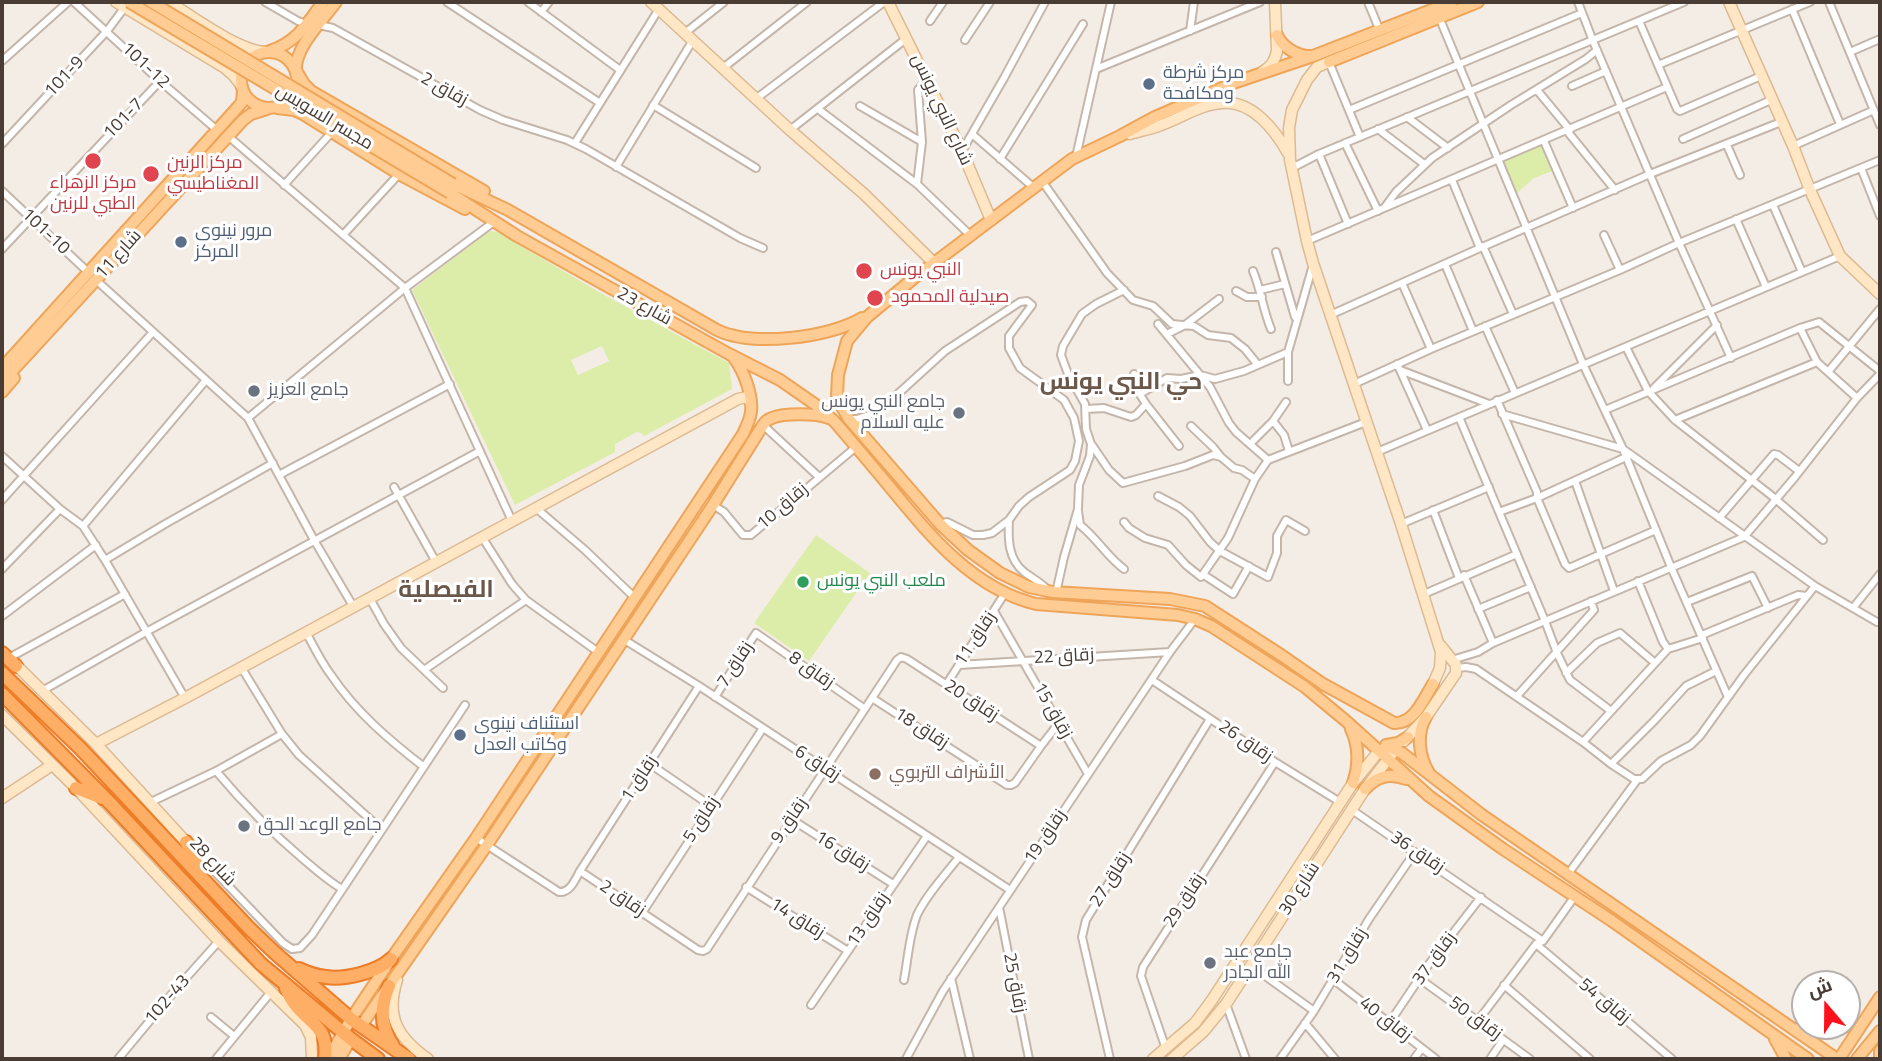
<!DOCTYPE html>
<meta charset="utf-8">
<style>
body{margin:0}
#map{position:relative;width:1882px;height:1061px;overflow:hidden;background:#f4ede6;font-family:"Titillium Web",Cairo,sans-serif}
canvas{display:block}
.frame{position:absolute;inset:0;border:4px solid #483c34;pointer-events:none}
.north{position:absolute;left:1791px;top:970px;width:70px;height:70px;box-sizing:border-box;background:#fff;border:2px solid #b6b1ae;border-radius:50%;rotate:340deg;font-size:19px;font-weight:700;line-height:28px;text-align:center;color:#483c34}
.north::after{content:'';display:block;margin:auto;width:24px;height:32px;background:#ff121d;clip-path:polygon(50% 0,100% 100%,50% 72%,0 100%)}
</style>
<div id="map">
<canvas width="1882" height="1061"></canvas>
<div class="frame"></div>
<div class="north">ش</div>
</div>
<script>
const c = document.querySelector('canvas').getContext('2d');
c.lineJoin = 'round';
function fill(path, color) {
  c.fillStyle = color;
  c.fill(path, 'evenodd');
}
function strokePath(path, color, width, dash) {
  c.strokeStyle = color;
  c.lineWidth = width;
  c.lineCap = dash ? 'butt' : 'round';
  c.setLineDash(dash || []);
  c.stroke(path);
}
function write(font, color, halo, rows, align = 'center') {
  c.font = font + ' "Titillium Web",Cairo,sans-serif';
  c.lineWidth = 6;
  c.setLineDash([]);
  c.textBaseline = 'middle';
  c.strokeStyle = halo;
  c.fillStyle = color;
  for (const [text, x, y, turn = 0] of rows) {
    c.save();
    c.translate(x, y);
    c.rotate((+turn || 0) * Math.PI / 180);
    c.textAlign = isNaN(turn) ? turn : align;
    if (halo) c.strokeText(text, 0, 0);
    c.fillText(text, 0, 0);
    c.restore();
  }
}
const green = new Path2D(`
 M1543 144 1555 170 1534 178 1516 194 1501 161Z
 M489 231 497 232 599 292 729 363 732 389 644 436 641 433 637 432 615 444V452L515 505 412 290ZM602 346 609 361 578 375 571 360Z
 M816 535 870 573 809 661 754 623Z`);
const street = new Path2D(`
 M74 2 160 81 217 130
 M265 2 298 21 306 24
 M447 2 600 103
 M528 2 620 70
 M1368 2 1380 31
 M1578 2 1593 41 1679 243 1731 358
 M1829 2 1880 125
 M1792 9 1840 124
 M541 12 549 2
 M1439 17 1583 364 1623 449 1671 567 1728 697
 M930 21 943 2
 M1639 21 1677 109 1680 111 1761 76
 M319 25 333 28 480 110 503 120 567 140 586 149 740 238 763 248
 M1190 31 1194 2
 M685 33 724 2
 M965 40 990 2
 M1850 52 1880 39
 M2 61 68 2
 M1329 62 1360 137
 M1658 65 1810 2
 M723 68 807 2
 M1096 69 1260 2
 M1572 86 1606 71
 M1537 90 1570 130
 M757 98 884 2
 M653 105 756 168
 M860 106 922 142
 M818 109 917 184 970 235
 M1349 110 1582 13
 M1407 117 1448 148
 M1378 129 1424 164
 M790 130 907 38
 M1567 131 1615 190
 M972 134 1033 187
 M228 136 405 288 512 521
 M1683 139 1771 100
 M1544 141 1573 208
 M575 143 659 9
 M1345 143 1378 211
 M2 144 107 31 125 7
 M1727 145 1740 175
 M1793 146 1874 110
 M962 151 1004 78 1045 2
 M1319 154 1348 224
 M1076 157 1111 2
 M1000 159 1083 24
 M616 167 693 40
 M1292 168 1319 154 1684 2
 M1861 168 1880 216
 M1452 180 1480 248
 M1042 181 1107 273 1133 300 1153 306 1172 324 1194 326 1208 335 1231 338 1245 349 1258 365
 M917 184 922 142 918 90 927 79
 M284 185 332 132
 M2 191 88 272
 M1773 205 1802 272
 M1385 207 1396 192 1432 158 1511 105 1586 59 1597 50
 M1736 219 1766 287
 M343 235 399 174
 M1604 235 1620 270
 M1307 241 1667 87
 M1483 246 1513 314
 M2 249 160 81
 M1276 252 1295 317
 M1445 264 1473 331
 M1253 271C1261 290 1263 310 1271 329
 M96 280 248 418 314 540 353 606
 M1402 283 1431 349
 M1260 290 1285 284
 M1236 291 1247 297H1262
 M1330 315 1480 248 1650 174 1781 122
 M1158 324 1210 387 1229 423 1236 432 1268 460
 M1485 326 1515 393
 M1167 334 1185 325 1219 299
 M1626 347 1648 391 1675 420 1772 496 1823 540
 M1817 362 1857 398
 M1397 364 1400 370 1489 404
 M1400 370 1427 430
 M1828 372 1880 309
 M1134 374V385L1146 404
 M1288 381V352L1313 265
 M1354 384 1431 349 1620 270 1679 243 1880 160
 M1654 388 1717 325
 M1140 394 1167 378 1181 379 1200 375 1215 379 1244 371 1288 352
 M1497 400 1537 492V498L1565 564 1569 568 1656 530
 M1286 402 1273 421 1284 435 1289 451
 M1086 409 1104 408 1131 417 1136 415 1146 404 1179 446
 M1605 410 1800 328 1819 322 1880 371
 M1502 414 1623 449 1815 586 1877 622
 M1459 417 1545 621 1557 653 1570 680 1611 711
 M248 418 405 288 491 224
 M849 419H857L878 412 945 351 1020 302 1027 301 1032 305 1009 336V348L1020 368 1064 400 1074 418 1079 441 1075 461 1070 470 1029 497 1019 506 1009 520 992 533 983 535H973L947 522 940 524
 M1675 420 1817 362 1800 328
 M763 425 819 477
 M1191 426 1213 447 1221 457
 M1250 444 1273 421
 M1092 445 1109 470 1123 483 1185 466 1213 455 1221 457 1234 468 1242 470 1255 479
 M1377 452 1840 256
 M2 456 60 509 83 526 105 560 185 698
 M279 475 450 384
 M1575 481 1614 591
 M394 487 436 562
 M1158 496 1179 507 1190 516 1210 542 1220 551 1268 577 1277 553V536L1286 520 1305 531
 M2 500 153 332
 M713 505 724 512 743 535H751L856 447
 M536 508 585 550 634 597
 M1433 510 1459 578
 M1078 511 1080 525C1097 538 1107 557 1124 569
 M1499 512 1537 498 1626 457
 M1719 518 1774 454 1778 455 1799 471
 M1009 520C1008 539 1008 559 1024 572 1032 578 1040 582 1047 589
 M1124 522 1129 528 1145 538 1168 545 1186 565 1201 577 1228 538 1255 479 1268 460 1366 422
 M1401 524 1489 487
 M83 526 206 380
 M482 537 512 584 526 600 598 652
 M105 560 165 524 273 463
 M2 569 60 509
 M1204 575 1233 594 1249 566
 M1464 575 1493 643
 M1638 581 1663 642 1668 649
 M1056 593 1064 557 1078 509 1079 485 1090 456 1091 444 1086 429 1085 404 1068 374 1061 355 1063 346 1082 314 1096 304 1124 290
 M1424 594 1517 554
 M369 597 384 624 401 648 443 688
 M1687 602 1752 576 1768 608
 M1853 608 1880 574
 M1478 609 1531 587
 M994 611 1088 774
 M2 616 96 545
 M306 632C314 647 321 662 331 675 356 712 389 740 424 767
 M1702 635 1798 595 1807 596
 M623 639 699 686 1010 890
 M9 658 125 594
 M1452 660 1478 652 1493 643 1744 537 1795 477 1857 398 1880 374
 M959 665 1170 652
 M241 667 282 734 299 755 382 830
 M1457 668 1466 667 1476 669 1583 742 1611 764 1634 779H1642L1661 761 1691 745 1700 736 1744 675 1815 586
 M424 670 526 600
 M1566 673 1597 643 1620 633 1655 663
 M1152 680 1275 762 1340 802
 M946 685 1005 593
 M42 691 146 632 480 451
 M1517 696 1594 610 1591 601
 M715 697 756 633 865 709
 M872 698 1007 785H1011L1015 783 1041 746 1058 724
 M1583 742 1668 649 1703 638
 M650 764 711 806
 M1611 764 1655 720 1686 686 1716 671
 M216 771C243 803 271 832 303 859 316 870 328 881 342 889
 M151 802 216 771 282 734
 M1352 810 1543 941
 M791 819 893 884
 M476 838 559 892C570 893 575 880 580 871L698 950 703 951 707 949 897 660 901 657 907 659 1041 746
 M196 852 283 943 292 949 300 948 312 935 465 705
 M580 871 699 686
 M1568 874 1637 780
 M746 887 848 951
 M999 907 1029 1059
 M642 913 763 728
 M1536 944 1672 1059
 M1250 965 1314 1011
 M951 978 970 1059
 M1420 979 1530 1059
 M904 980C908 959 909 936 917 915 927 894 945 875 959 857
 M1334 980 1436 1059
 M1504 985 1590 1059
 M1226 1004 1246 1059
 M811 1005 927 836
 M211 1017 234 1036
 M1390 1022 1429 964 1481 897
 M1477 1022 1536 944 1543 941 1575 896
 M1305 1023 1335 1059
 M1166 1049 1141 976 1143 967 1275 762
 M118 1059 177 988 219 941
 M216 1059 271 992
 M906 1059 943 991 1170 652 1195 619
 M1110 1059 1082 937 1086 920 1210 719
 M1280 1059 1314 1011 1369 919 1415 852
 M1414 1059 1421 1049
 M1490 1059 1503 1040`);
const secondary = new Path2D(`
 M116 2 225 68 233 75 241 85
 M169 2C193 17 240 52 267 52
 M651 2 790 130 864 194 934 263
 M888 2 962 151 991 220
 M1729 2 1793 146 1810 190 1840 256 1880 294
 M1329 62 1317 67 1307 80 1292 110 1289 128 1290 160 1307 241 1313 263 1401 524 1441 652 1440 668 1433 684
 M1262 72C1271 67 1275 61 1277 51L1275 2
 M1130 134C1140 131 1151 129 1161 125 1181 118 1201 104 1222 103 1252 100 1275 130 1288 153
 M12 661 96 744 186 842
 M2 715 76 788 219 941 305 1025 311 1037 312 1059
 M1404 741 1426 717 1456 673V665L1441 646
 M96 744 185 698 738 399 747 397 751 403
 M2 798 52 765
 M397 980C385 1017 398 1038 428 1059
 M1153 1059 1195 1023 1212 1000 1353 783 1379 751
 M1172 1059 1203 1032 1226 1004 1365 789 1392 754`);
const primary = new Path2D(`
 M1277 35C1282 47 1297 56 1310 56
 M270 51C297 42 307 24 323 2
 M241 80a28 28 0 1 1 56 0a28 28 0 1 1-56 0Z
 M1329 62 1478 2
 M296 71C294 48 323 20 336 2
 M297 72 304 84 311 91 484 191
 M277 108 294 110 303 114 399 174 465 209
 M453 184 508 210 717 330C752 347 829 338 862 318
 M450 193 517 236 729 354 780 380 816 405 834 421C854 444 874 468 894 492 932 538 974 589 1036 604L1178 615 1195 619 1211 626 1305 687 1346 721 1429 796 1503 849 1612 921 1808 1059
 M2 368 237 108 242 102 243 91
 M2 382 243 120 251 114 267 109
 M2 392 14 378
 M1433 684C1423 700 1414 724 1394 723L1323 684 1281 655 1205 606 1170 599 1053 592 1029 587 1000 573 968 550 940 524 849 419 842 407 837 396 838 375 847 341 867 317 914 278 1072 159 1120 136 1155 117 1236 82 1313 56 1452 2
 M1426 717C1416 734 1419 757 1429 773
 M1351 729C1359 746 1359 765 1353 783
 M1386 745 1398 743 1408 737
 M1379 751 1389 747 1402 753 1482 815 1837 1059
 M1365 789C1377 776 1389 773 1406 779
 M361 1026 487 845 713 505 763 425C766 421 767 420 772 418 783 413 817 413 828 418
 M1798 1029C1816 1033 1829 1036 1846 1026
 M1775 1039 1786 1059
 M328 1059 351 1019 391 959 476 838 743 434C746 427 750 420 751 412 753 396 744 371 734 358
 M339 1059 351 1039
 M1839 1059 1880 997
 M1857 1059 1880 1031
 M1880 1059V1051`);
const highway = new Path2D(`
 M2 653 16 666
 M2 673 81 749 248 927 274 952 351 1019 409 1059
 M2 694 109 802 261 964 351 1039 378 1059
 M76 788 102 798
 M186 842 194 856 200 871
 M299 969C307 973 317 976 326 977 344 980 378 972 391 959
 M389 986C380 1007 380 1027 393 1046
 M286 988C288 993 290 998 294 1003 310 1025 329 1026 325 1059`);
const primaryBridge = new Path2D(`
 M129 2 450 193
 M151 2 453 184`);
const markers = [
 [1149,84,7,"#5c6f8a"],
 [93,161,9,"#e0444e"],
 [151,174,9,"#e0444e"],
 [181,242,7,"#5c6f8a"],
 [864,271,9,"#e0444e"],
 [875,298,9,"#e0444e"],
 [254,391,7,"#6b7280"],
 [959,413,7,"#6b7280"],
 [803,582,7,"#2e9e5b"],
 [460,735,7,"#5c6f8a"],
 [875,774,7,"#8d6e63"],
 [244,826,7,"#6b7280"],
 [1210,963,7,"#6b7280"]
];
const streetNames = [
 ["101-12",145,66,43],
 ["101-9",65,77,-47],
 ["زقاق 2",444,90,29],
 ["شارع النبي يونس",941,110,65],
 ["مجسر السويس",324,118,31],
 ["101-7",124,119,-46],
 ["101-10",45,232,43],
 ["شارع 11",119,255,-48],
 ["شارع 23",644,307,29],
 ["زقاق 10",783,507,-41],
 ["زقاق 11",976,639,-57],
 ["زقاق 22",1064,657,-3],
 ["زقاق 7",736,665,-57],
 ["زقاق 8",811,671,35],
 ["زقاق 20",971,701,33],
 ["زقاق 15",1052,711,61],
 ["زقاق 18",921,729,33],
 ["زقاق 26",1245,742,34],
 ["زقاق 6",817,764,33],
 ["زقاق 1",640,779,-57],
 ["زقاق 5",702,820,-57],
 ["زقاق 9",790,821,-56],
 ["زقاق 19",1046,837,-56],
 ["زقاق 16",842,852,32],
 ["زقاق 36",1417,853,34],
 ["شارع 28",212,862,47],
 ["زقاق 27",1111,880,-58],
 ["شارع 30",1300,889,-57],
 ["زقاق 2",622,899,34],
 ["زقاق 29",1185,901,-57],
 ["زقاق 14",797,919,32],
 ["زقاق 13",869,920,-56],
 ["زقاق 31",1348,956,-59],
 ["زقاق 37",1435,959,-54],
 ["زقاق 25",1014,983,79],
 ["102-43",168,1000,-49],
 ["زقاق 54",1604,1002,40],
 ["زقاق 50",1475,1019,36],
 ["زقاق 40",1385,1020,38]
];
const serviceNames = [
 ["مركز شرطة",1163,74],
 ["ومكافحة",1163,95],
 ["مرور نينوى",195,232],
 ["المركز",195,253],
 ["استئناف نينوى",474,725],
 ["وكاتب العدل",474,746]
];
const healthNames = [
 ["مركز الرنين",167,164],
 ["المغناطيسي",167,185],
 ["مركز الزهراء",93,184,"center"],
 ["الطبي للرنين",93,205,"center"],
 ["النبي يونس",880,271],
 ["صيدلية المحمود",891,298]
];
const worshipNames = [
 ["جامع العزيز",268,391],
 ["جامع النبي يونس",945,403,"right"],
 ["عليه السلام",945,424,"right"],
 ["جامع الوعد الحق",258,826],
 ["جامع عبد",1224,953],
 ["الله الجادر",1224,974]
];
const leisureNames = [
 ["ملعب النبي يونس",817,582]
];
const educationNames = [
 ["الأشراف التربوي",889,774]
];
const districtNames = [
 ["حي النبي يونس",1121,383],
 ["الفيصلية",446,591]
];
fill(green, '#dcedaa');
strokePath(street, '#c4b6aa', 10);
strokePath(secondary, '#dcba93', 13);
strokePath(primary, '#efa559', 14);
strokePath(highway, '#ed7d27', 16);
strokePath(street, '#fff', 6);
strokePath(secondary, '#ffe6c5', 10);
strokePath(primary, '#ffcc94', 10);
strokePath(highway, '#ffae66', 12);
strokePath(primaryBridge, '#efa559', 14, []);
strokePath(primaryBridge, '#ffcc94', 10);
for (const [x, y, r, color] of markers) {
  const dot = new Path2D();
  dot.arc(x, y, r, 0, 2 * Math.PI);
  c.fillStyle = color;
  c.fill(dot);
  strokePath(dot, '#fff', 2.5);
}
write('18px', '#483c34', '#fff', streetNames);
write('18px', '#4e5e75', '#fff', serviceNames, 'left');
write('18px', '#be3a42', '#fff', healthNames, 'left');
write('18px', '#5b616d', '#fff', worshipNames, 'left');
write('18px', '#27864d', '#fff', leisureNames, 'left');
write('18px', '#785e54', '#fff', educationNames, 'left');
write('bold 24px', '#6c584a', '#fff', districtNames);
</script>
